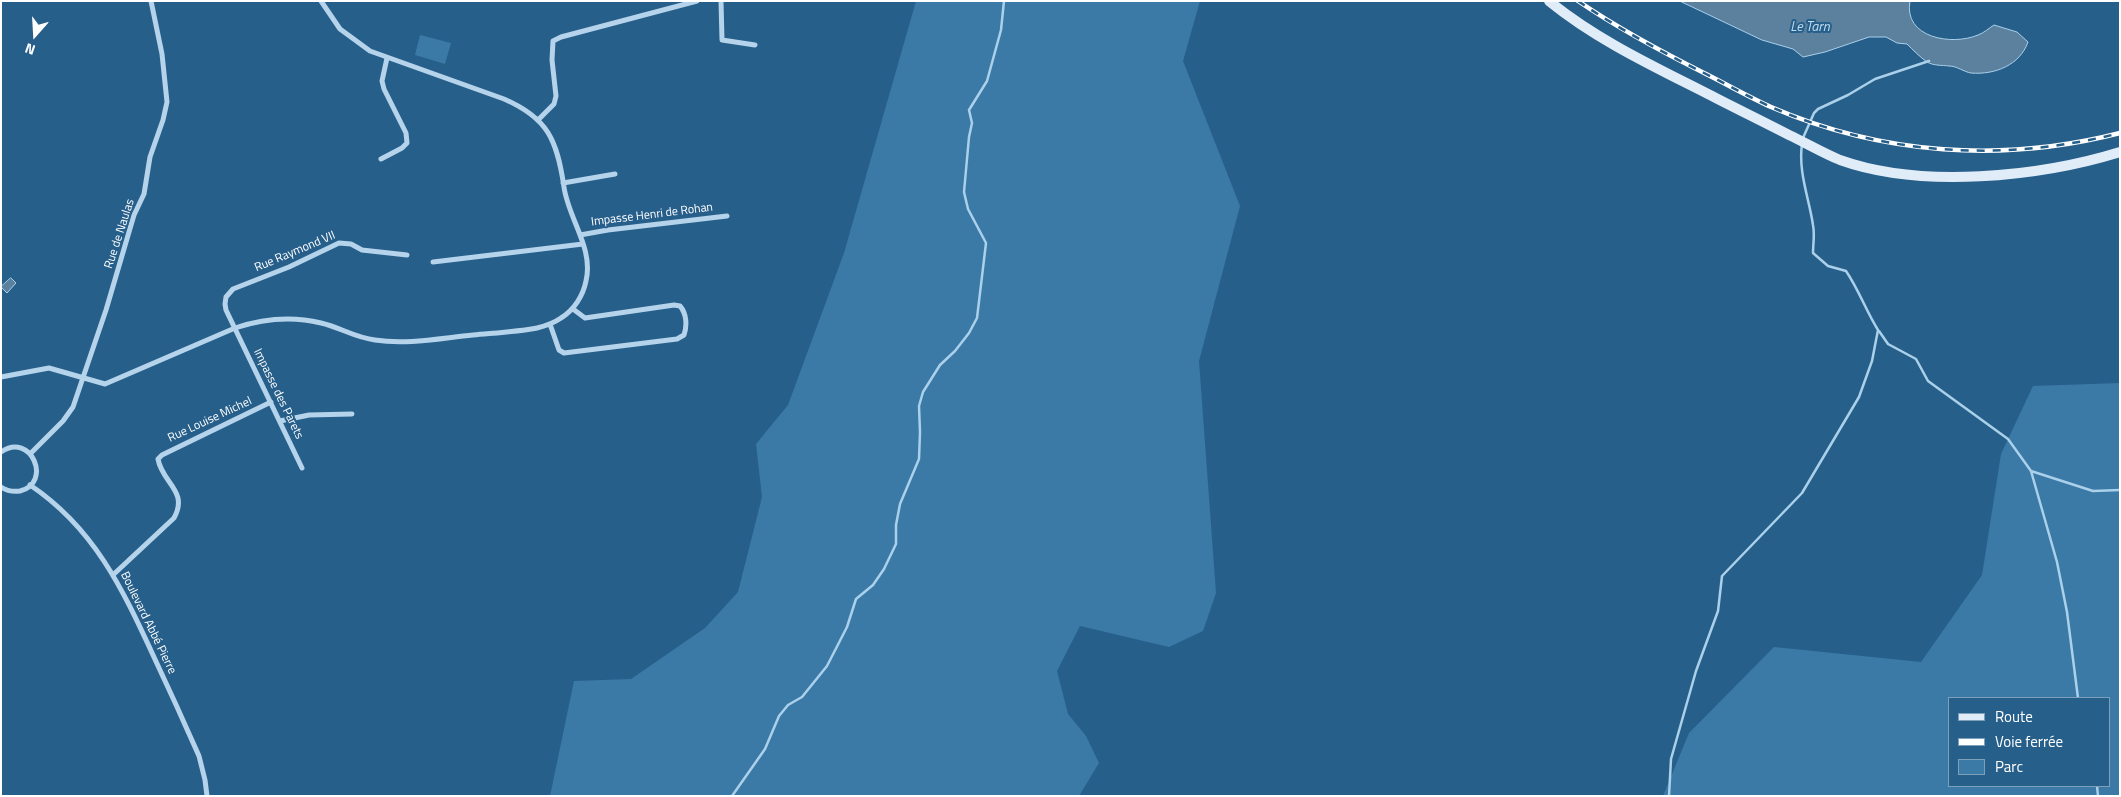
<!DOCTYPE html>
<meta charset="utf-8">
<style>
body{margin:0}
#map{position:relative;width:2121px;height:797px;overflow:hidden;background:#275f8b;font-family:"Titillium Web",sans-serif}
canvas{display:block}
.frame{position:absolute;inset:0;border:2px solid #fff;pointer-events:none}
.legend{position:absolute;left:1948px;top:697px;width:162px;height:90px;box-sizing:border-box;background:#275f8b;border:1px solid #7d9fb9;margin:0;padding:6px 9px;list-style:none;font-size:15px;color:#fff}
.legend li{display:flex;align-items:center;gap:10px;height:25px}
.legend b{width:25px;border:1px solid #7d9fb9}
.north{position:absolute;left:10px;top:10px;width:50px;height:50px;-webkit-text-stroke:4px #275f8b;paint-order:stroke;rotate:199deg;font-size:14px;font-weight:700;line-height:20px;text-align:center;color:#fff}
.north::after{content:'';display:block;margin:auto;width:18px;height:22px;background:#fff;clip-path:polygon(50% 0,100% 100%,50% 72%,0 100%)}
</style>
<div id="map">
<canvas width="2121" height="797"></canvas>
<div class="frame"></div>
<ul class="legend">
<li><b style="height:6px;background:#e0edf8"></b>Route</li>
<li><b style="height:6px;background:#fff"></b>Voie ferrée</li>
<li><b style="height:14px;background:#3b79a7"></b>Parc</li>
</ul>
<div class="north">N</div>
</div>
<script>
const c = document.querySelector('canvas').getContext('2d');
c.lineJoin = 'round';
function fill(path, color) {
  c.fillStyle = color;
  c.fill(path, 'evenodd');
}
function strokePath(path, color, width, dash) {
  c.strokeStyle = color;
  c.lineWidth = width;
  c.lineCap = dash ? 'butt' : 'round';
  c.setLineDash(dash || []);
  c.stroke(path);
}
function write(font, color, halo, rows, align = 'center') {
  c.font = font + ' "Titillium Web",sans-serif';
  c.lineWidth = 4;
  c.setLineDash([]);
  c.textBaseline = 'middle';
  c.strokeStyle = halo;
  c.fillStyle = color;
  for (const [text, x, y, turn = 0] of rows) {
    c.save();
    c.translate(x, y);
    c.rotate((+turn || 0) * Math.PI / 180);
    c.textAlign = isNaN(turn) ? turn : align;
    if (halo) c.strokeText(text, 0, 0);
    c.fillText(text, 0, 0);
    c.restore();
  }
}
const green = new Path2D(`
 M916 1H1200L1183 61 1240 206 1199 361 1216 593 1203 631 1169 647 1080 626 1057 671 1068 714 1086 736 1099 763 1079 796H550L574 681 631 679 705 628 738 592 762 497 756 444 788 405 844 253Z
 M420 35 451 43 445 64 415 55Z
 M2120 383V796H1663L1689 733 1774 647 1921 662 1982 575 2001 454 2033 386ZM1950 698H2110V786H1950Z`);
const water = new Path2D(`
 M1680 1H1910C1903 38 1952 46 1978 35 1984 33 1989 28 1994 25L2017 32 2028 42C2020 65 1995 75 1971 73 1964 72 1957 66 1949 66 1942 65 1934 66 1927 62 1920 57 1913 50 1907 44L1897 43 1886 37H1869L1825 52 1803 57 1793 49 1762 40Z
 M11 278 16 283 7 293 1 287Z`);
const stream = new Path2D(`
 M1803 138 1814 113 1818 109 1848 95 1875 79 1929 61
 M1879 331 1888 344 1916 359 1928 381 2008 439 2031 471 2057 562 2067 612 2078 698
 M2031 471 2093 491 2120 490
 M2097 786 2098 796
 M732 796 765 749 779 716 788 705 802 697 827 666 847 627 856 599 873 585 884 569 896 544V525L900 504 919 459 920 432 919 406 923 392 940 365 955 351 969 333 977 318 986 243 968 209 964 192 969 137 972 123 969 110 987 81 1001 30 1004 1
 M1669 796 1671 759 1696 671 1718 611 1722 576 1802 493 1859 397 1872 361 1878 330C1866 311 1859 290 1846 271L1828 266 1813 253C1813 244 1815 234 1813 225 1809 198 1798 172 1802 144`);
const street = new Path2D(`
 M721 1 722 40 755 45
 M539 119 554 104 556 96 552 60 553 41 561 37 697 1
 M381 159 402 148 407 143 406 133 384 89 382 81 387 58
 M563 183 615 174
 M580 235 608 230 727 216
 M433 262 583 244
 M550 324 559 350 564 353 677 339 684 335C687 326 687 314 680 306L674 305 585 318 573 309
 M1 377 49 368 105 384 235 328C262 319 292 316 321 323 339 327 356 338 375 340 407 345 441 338 473 335 494 333 516 332 537 328 545 326 554 323 561 318 574 310 583 296 586 281 594 248 568 218 564 187 557 140 548 118 504 99L370 51 340 29 321 1
 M280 421 309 415 352 414
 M1 452C31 431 53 483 20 491 13 492 7 491 1 487
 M30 454 63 421 73 407 106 310 134 215 144 194 150 157 163 120 167 102 162 54 151 1
 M302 468 226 310 225 304 226 297 233 289 289 267 339 243 351 244 362 250 407 255
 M30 485C94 528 122 588 153 655 169 689 184 722 199 756L205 780 207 796
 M114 574 174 518C189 491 162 483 158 459L162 455 271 402`);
const secondary = new Path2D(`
 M1549 1C1597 40 1653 66 1708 94 1735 108 1762 121 1789 135 1806 143 1823 153 1840 160 1921 189 2039 177 2120 152`);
const rail = new Path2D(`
 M1578 1C1619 29 1662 52 1706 74 1728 85 1749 97 1771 107 1882 155 2003 163 2120 133`);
const streetNames = [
 ["Impasse Henri de Rohan",652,215,-7],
 ["Rue de Naulas",120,234,-72],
 ["Rue Raymond VII",295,252,-23],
 ["Impasse des Parets",278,394,64],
 ["Rue Louise Michel",210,420,-25],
 ["Boulevard Abbé Pierre",148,623,64]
];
const waterNames = [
 ["Le Tarn",1810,28]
];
fill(green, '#3b79a7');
fill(water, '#5b819e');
strokePath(water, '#aad0ea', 1);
strokePath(stream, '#aad0ea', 2.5);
strokePath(street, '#b5d3ea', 5);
strokePath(secondary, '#e0edf8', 10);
strokePath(rail, '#fff', 4.5);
strokePath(rail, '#275f8b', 2.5, [8]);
write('12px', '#fff', '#275f8b', streetNames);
write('italic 14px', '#c1ddf1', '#275f8b', waterNames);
</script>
